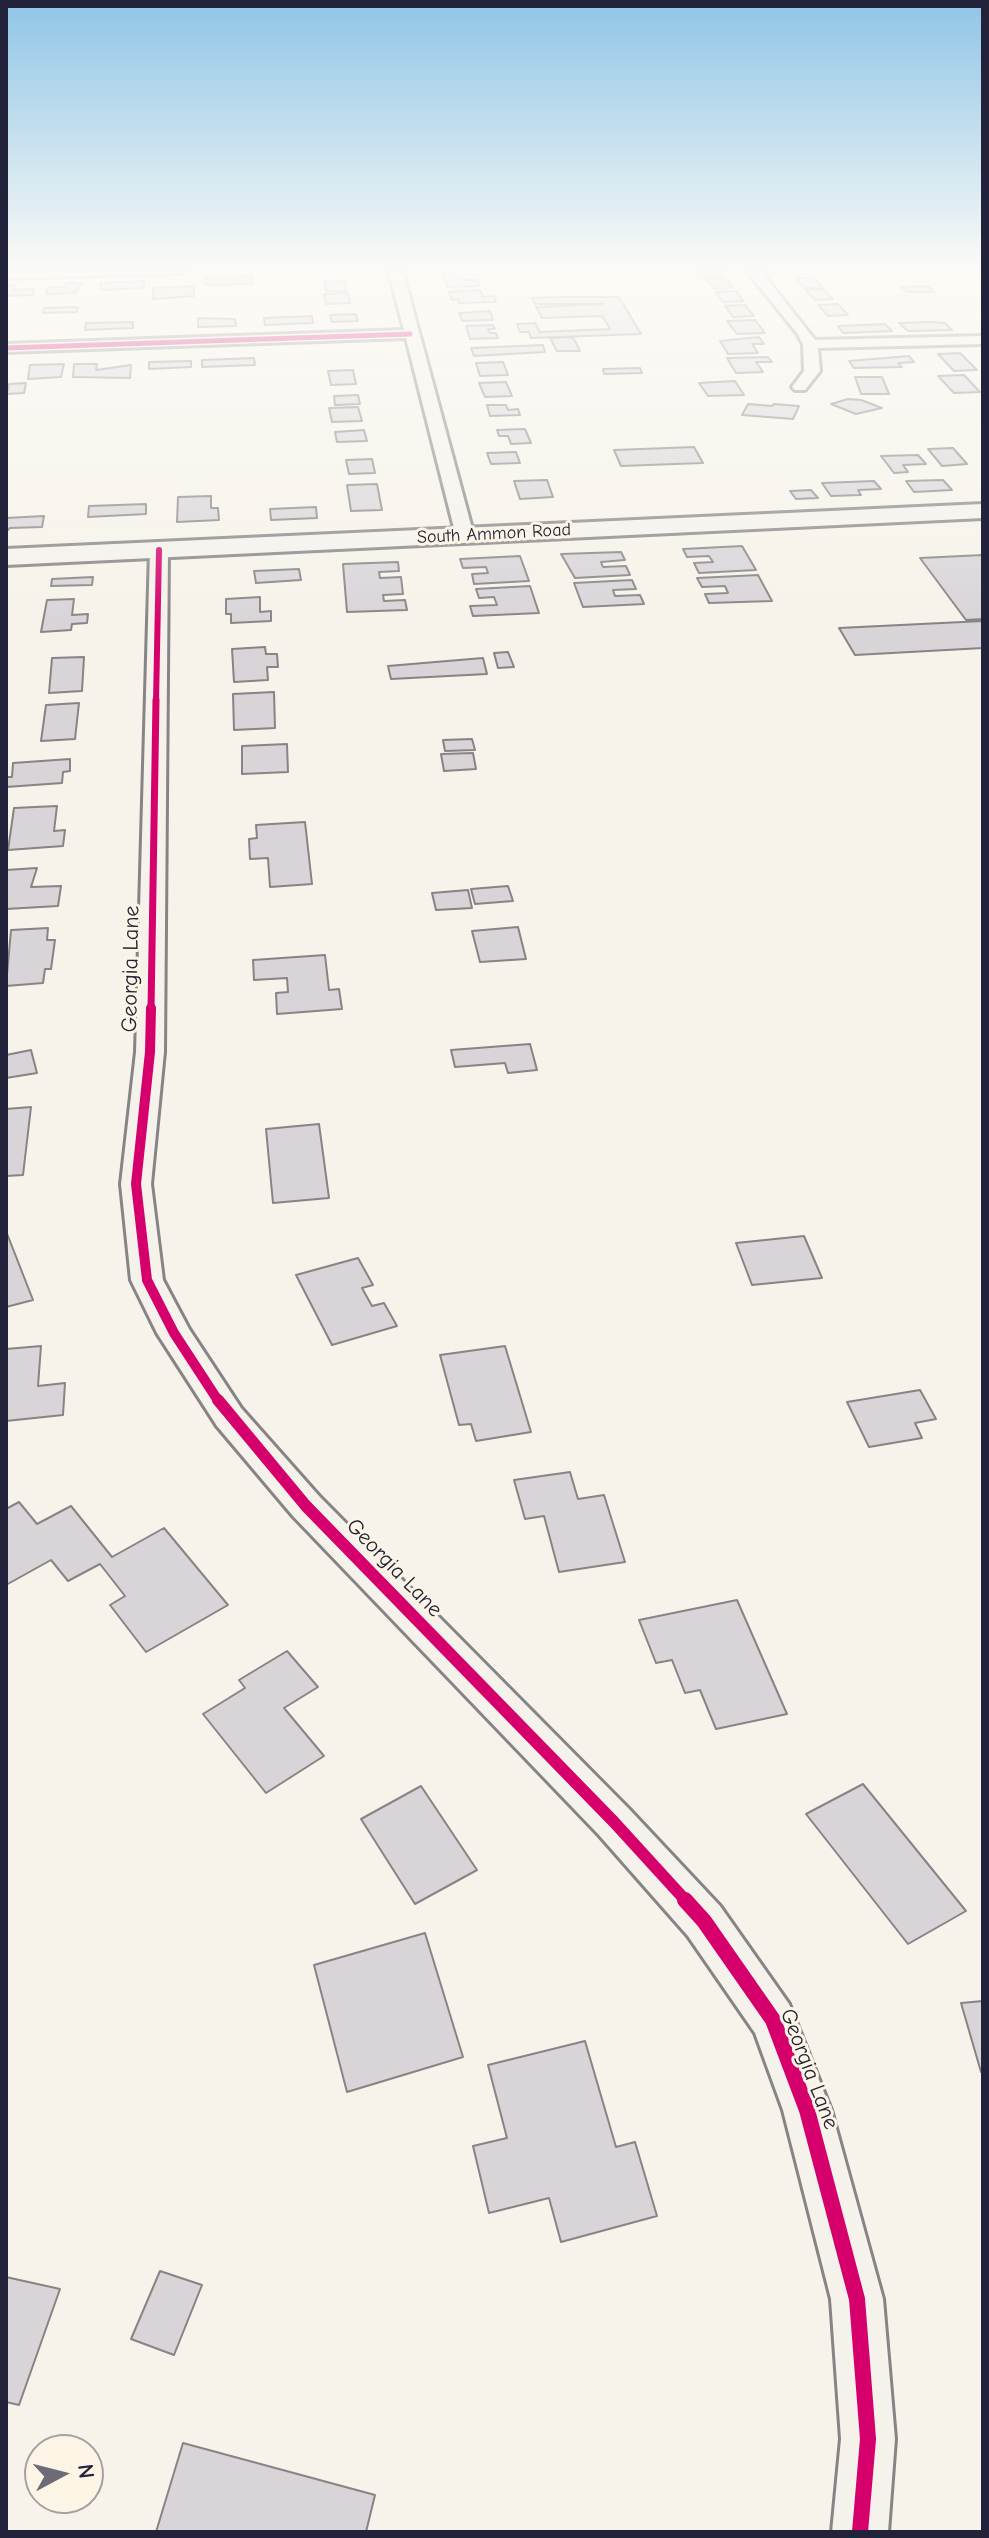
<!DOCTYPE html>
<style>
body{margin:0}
#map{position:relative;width:989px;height:2538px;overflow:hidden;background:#f7f3ea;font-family:"Comic Neue",sans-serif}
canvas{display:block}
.frame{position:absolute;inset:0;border:8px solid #22223b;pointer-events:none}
.north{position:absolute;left:24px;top:2434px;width:80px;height:80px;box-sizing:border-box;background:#fcf5e5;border:2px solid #a5a1a1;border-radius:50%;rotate:83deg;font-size:22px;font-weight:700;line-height:32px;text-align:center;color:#22223b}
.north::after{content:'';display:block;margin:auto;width:28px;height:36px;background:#6d6b78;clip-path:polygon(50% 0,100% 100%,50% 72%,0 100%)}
</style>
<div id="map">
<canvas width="989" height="2538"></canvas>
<div class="frame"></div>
<div class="north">N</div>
</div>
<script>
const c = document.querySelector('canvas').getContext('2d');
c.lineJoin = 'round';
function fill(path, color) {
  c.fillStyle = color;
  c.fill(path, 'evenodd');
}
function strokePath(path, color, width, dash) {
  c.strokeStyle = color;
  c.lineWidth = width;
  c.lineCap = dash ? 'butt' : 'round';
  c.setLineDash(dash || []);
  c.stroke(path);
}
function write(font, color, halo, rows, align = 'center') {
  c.font = font + ' "Comic Neue",sans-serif';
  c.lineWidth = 6;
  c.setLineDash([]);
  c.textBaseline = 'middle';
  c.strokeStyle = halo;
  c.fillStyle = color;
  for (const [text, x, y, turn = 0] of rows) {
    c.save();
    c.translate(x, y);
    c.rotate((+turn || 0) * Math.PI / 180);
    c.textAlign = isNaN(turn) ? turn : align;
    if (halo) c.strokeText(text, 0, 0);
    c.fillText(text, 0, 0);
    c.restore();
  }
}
const building = new Path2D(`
 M695 269H719L724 275 700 276Z
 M443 275H462L464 280H477L479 286 447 287Z
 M252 276 253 284 206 285 205 278Z
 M726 278 733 288 714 289 706 279Z
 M796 278H814L823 288H804Z
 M144 281V288L101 290V283Z
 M345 281 347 291H326L324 282Z
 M66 283H82L75 293 46 294 48 287H65Z
 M6 285H15L14 290 34 289 33 295 6 296Z
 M194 286V296L153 299V288Z
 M928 286 934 292H907L901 287Z
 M480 290 483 297 494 296 496 302 459 303 458 299 452 300 449 292Z
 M806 290H824L833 299 815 300Z
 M736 291 744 301 723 302 716 292Z
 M348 293 350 303 326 304 324 294Z
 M556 297H619L641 334 531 338 529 332H520L517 324 535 323 540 332 610 329 602 316 542 318 536 307 603 304H535L532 298Z
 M838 304 848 315 828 316 818 305Z
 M745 305 754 316 733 317 725 306Z
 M78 307 77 312 43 313 44 308Z
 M490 311 493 320 462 321 459 313Z
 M356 314 358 321 332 322 330 315Z
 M312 316 313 323 265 325 264 318Z
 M198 318 235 319 236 326 198 327Z
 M755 320 765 333 737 334 727 321Z
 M133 322V328L85 330 86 323Z
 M930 322 945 323 952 330 908 331 899 323Z
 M885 324 892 331 843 333 838 326Z
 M493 325 495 329H488L490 333H496L498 338 470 339 466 326Z
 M573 337 580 351H557L550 338Z
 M759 337 764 344H752L758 353 728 354 720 341Z
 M543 345 545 352 474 356 471 348Z
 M960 353 977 370 954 371 938 354Z
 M909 356 914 362 898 363 902 367 854 368 849 361Z
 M768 357 772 362H756L763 372 736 373 727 358Z
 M254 358 255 365 202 367V360Z
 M191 361V367L149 369V362Z
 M503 362 508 375 480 376 476 363Z
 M64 364 61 377 28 379 30 365Z
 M74 364H97L96 370 131 365 130 378 73 377Z
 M640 368 642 373 604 374 603 369Z
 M353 370 356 384 331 385 328 371Z
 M964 375 980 392 954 393 938 376Z
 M855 377H882L889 394H861Z
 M735 381 744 395 708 396 699 383Z
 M506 382 512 396 485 397 479 383Z
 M26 383 24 393 7 394 9 384Z
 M358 395 360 404 335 405 334 396Z
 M848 399 861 400 882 408 856 414 831 404Z
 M748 404 772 406 774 404 799 406 793 419 742 415Z
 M487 405H506L508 410 518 409 520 415 490 416Z
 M358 407 362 421 332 422 329 408Z
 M525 429 531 443 511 444 508 436H499L497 430Z
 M364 430 367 441 337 442 335 432Z
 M694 447 703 463 621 466 614 450Z
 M953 448 967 464 942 466 928 449Z
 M516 452 520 463 491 464 487 453Z
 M918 455 926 464 903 465 908 472 894 473 881 456Z
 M372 459 375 473 349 474 346 460Z
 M547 480 553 497 520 499 514 481Z
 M943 480 952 490 914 492 906 481Z
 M874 481 881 489 858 490 861 495 831 496 822 483Z
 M377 484 382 510 351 511 347 485Z
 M811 490 818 498 796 499 790 491Z
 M211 496V508H218L219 520 177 522 178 497Z
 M146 504V514L88 517 89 506Z
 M316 507 317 518 271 520 270 509Z
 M44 516 42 527 10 528 6 532V518Z
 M742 546 756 570 699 573 694 563 713 562 709 556 687 557 683 549Z
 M621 552 625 560 601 562 603 567 626 566 630 575 575 578 561 554Z
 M983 555V619L966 620 920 558Z
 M520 556 529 581 474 584 472 574 488 573 486 567 463 568 460 559Z
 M398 562 399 571 379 572 380 578 401 577 403 594 383 595 384 601 405 600 407 610 347 612 343 564Z
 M299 569 301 580 256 583 254 571Z
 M758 575 772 601 709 603 705 594 728 593 725 586 702 587 697 578Z
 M93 577 92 585 51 586 52 579Z
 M632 580 636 589 613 590 615 596 640 595 644 604 583 607 574 583Z
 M530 586 539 613 473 616 470 606 497 605 494 597 479 598 476 589Z
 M260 597V612L271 611V621L231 623V614H226V599Z
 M74 599 72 615 88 614 87 623 72 624 71 630 41 632 47 600Z
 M983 621V648L855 655 839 628Z
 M265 647 266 654H277L278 667H267L268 680 234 682 232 649Z
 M508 652 514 667 498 668 494 653Z
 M84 657 82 691 49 693 52 658Z
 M483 658 487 674 391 679 388 666Z
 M274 692 275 728 234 730 233 694Z
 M79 703 75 739 41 741 46 705Z
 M472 739 475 750 445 751 443 740Z
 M287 744 288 772 242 774V746Z
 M473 753 476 769 444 771 441 754Z
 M70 759V771L63 772 62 783 6 787V777H12L13 763Z
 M57 806 54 831 65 830 63 846 8 850 14 808Z
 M305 822 312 884 270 887 268 858 250 859 249 839 257 838 256 825Z
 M37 868 31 887 61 886 58 906 6 909V870Z
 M508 886 513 901 475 904 471 889Z
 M468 890 472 908 436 910 432 893Z
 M518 927 526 959 480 962 472 931Z
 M48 928 47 940H55L51 969H45L43 983 6 986 11 930Z
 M325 955 329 990 339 989 342 1009 277 1014 276 993 288 992 287 978 254 980 253 960Z
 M530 1044 537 1070 508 1073 505 1063 455 1067 451 1050Z
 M31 1050 37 1073 6 1078V1055Z
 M31 1107 23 1175 6 1176V1109Z
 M319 1124 329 1198 273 1203 266 1129Z
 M6 1231 33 1300 6 1307Z
 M804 1236 822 1278 752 1285 736 1243Z
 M358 1258 373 1285 362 1288 372 1306 384 1303 397 1326 332 1345 296 1275Z
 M41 1346 38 1386 65 1383 63 1415 6 1421V1349Z
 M505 1346 531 1432 476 1441 471 1424 459 1425 440 1355Z
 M920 1390 936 1419 915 1423 922 1438 869 1447 847 1402Z
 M570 1472 578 1499 604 1495 625 1562 559 1572 544 1516 525 1519 514 1480Z
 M19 1502 37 1524 71 1506 112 1557 164 1528 228 1605 146 1652 110 1605 125 1596 100 1564 68 1581 51 1560 6 1585V1509Z
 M737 1600 787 1714 716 1729 700 1690 685 1693 672 1660 656 1663 639 1620Z
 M287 1651 318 1687 284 1708 324 1756 266 1793 203 1714 245 1688 239 1680Z
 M863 1784 966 1911 908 1944 806 1814Z
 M421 1786 477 1870 415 1904 361 1819Z
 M425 1933 463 2057 347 2092 314 1965Z
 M983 2001V2072H981L961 2003Z
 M585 2041 616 2147 635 2142 657 2216 561 2242 549 2198 489 2213 473 2146 507 2138 488 2065Z
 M160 2271 202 2285 174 2355 131 2339Z
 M6 2277 60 2289 19 2405 6 2402Z
 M183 2443 375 2495 366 2532H156Z`);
const minor = new Path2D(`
 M190 269 183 273 6 278V270Z
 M388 269H402L474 536 471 540H459L456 536 406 338 6 352V344L404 330Z
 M745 269H759L815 340 983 336V344L818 348 820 371 805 390H795L792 387 804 371 803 344 797 333Z
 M159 544 168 550 164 1052 151 1184 163 1280 189 1329 241 1408 319 1496 629 1809 720 1906 789 2004 831 2110 883 2299 895 2439 888 2532H832L841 2439 831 2299 783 2110 755 2033 688 1936 599 1835 293 1516 217 1426 157 1333 131 1280 121 1184 136 1052 150 550Z`);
const secondary = new Path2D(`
 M983 504V518L6 565V549Z`);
const cyclewayFar5 = new Path2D(`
 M6 348 410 334`);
const cyclewayFar4 = new Path2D(`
 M156 702 159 550`);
const cyclewayFar3 = new Path2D(`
 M151 1010 156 700`);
const cyclewayFar2 = new Path2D(`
 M151 1008 150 1052 136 1184 147 1280 174 1333 219 1402`);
const cyclewayFar1 = new Path2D(`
 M218 1400 306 1506 614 1822 687 1902`);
const cycleway = new Path2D(`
 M685 1900 704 1921 773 2020 807 2110 857 2299 868 2439 860 2532`);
const farStreetnames = [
 ["South Ammon Road",494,534,-3]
];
const streetNames = [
 ["Georgia Lane",131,969,-89],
 ["Georgia Lane",394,1568,46],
 ["Georgia Lane",809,2069,69]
];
fill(building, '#d9d4d8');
strokePath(building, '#868485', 2);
strokePath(minor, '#868485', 6);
strokePath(secondary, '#868485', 6);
fill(minor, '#f5f2ec');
fill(secondary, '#f5f2ec');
strokePath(cyclewayFar5, '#d6006c', 5);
strokePath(cyclewayFar4, '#d6006c', 6);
strokePath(cyclewayFar3, '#d6006c', 7);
strokePath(cyclewayFar2, '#d6006c', 10);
strokePath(cyclewayFar1, '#d6006c', 12);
strokePath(cycleway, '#d6006c', 16);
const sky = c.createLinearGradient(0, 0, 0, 624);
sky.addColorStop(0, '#8fc5e7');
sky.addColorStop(0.43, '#fbfaf6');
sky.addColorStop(1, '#fbfaf600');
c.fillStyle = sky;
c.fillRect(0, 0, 989, 624);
write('18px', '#22223b', '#fcf5e5', farStreetnames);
write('22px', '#22223b', '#fcf5e5', streetNames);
</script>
